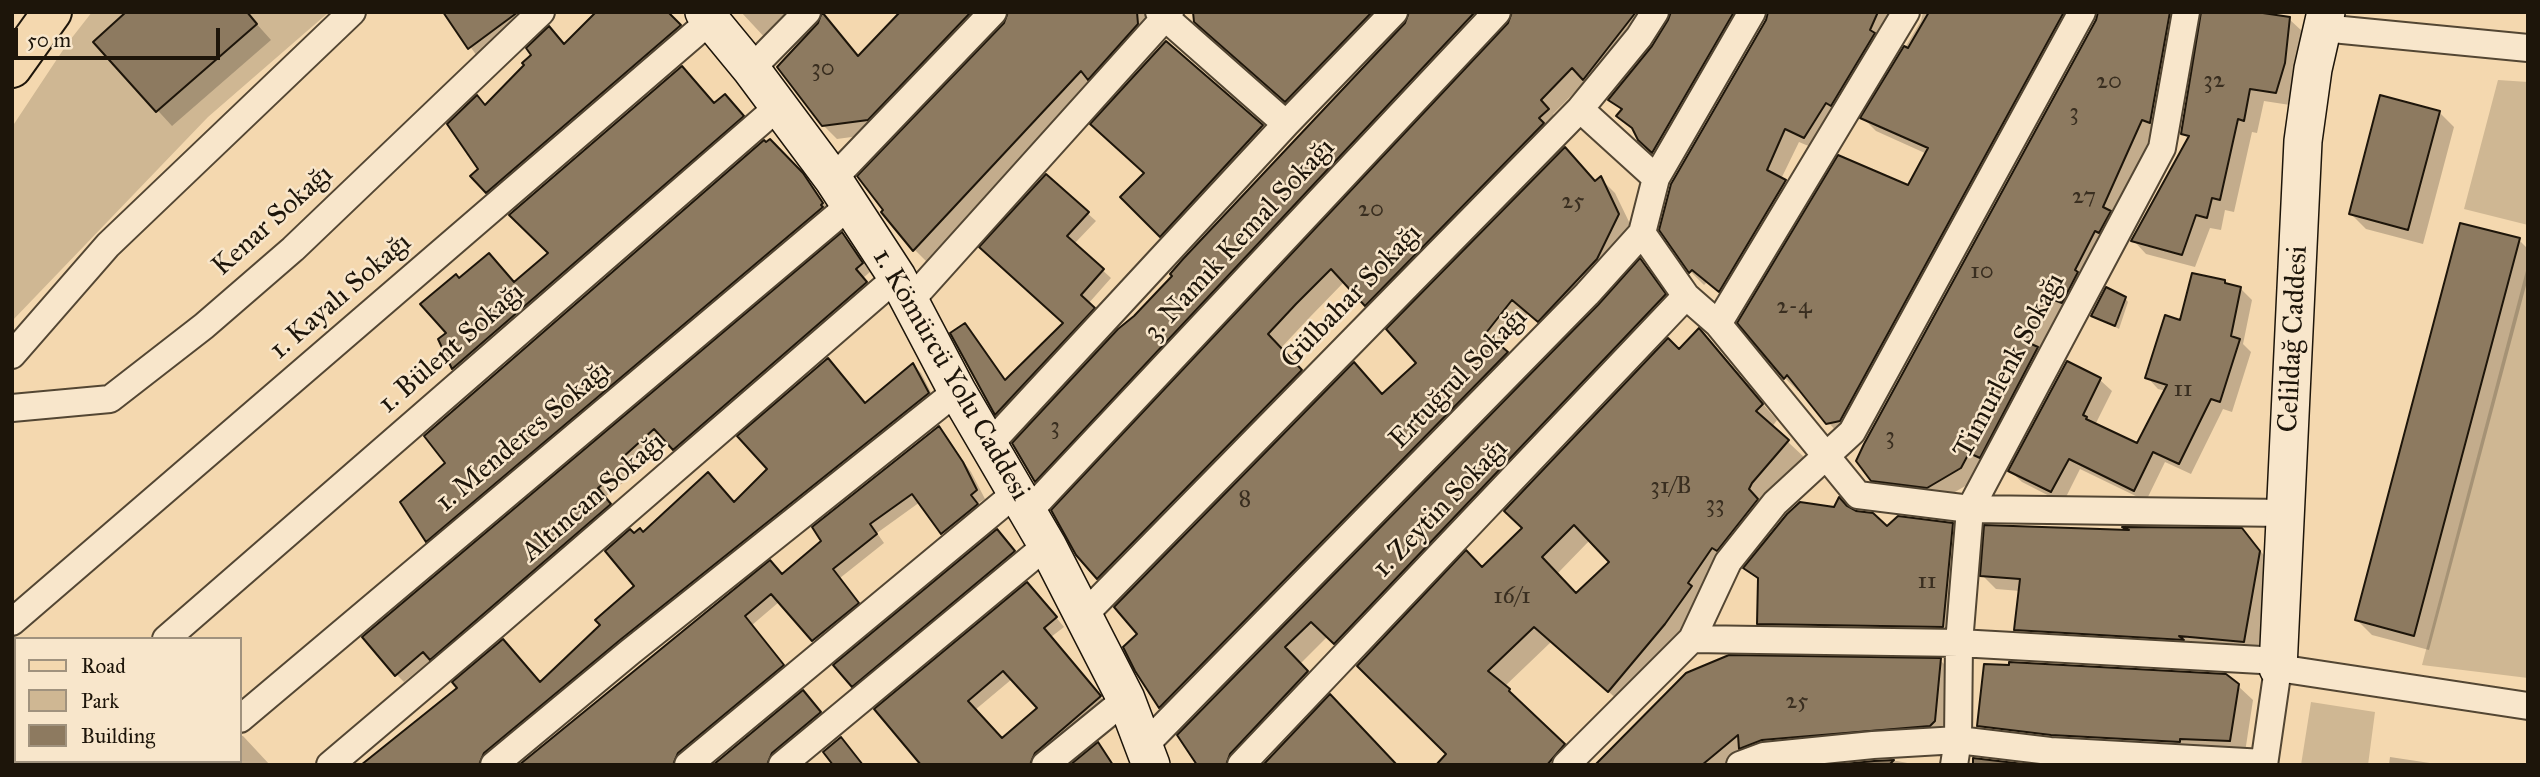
<!DOCTYPE html>
<meta charset="utf-8">
<style>
body{margin:0}
#map{position:relative;width:2540px;height:777px;overflow:hidden;background:#f4d8af;font-family:"IM FELL Great Primer",serif}
canvas{display:block}
.frame{position:absolute;inset:0;border:14px solid #1d150a;pointer-events:none}
.legend{position:absolute;left:14px;top:637px;width:228px;height:126px;box-sizing:border-box;background:#f8e6cb;border:2px solid #a0927e;margin:0;padding:9px 12px;list-style:none;font-size:21px;color:#1d150a}
.legend li{display:flex;align-items:center;gap:14px;height:35px}
.legend b{width:35px;border:2px solid #a0927e}
.scale{position:absolute;left:14px;top:28px;width:206px;height:32px;box-sizing:border-box;border:4px solid #1d150a;border-top:0;padding-left:9px;font-size:21px;line-height:24px;white-space:nowrap;color:#1d150a;-webkit-text-stroke:5px #f8e6cb;paint-order:stroke}
</style>
<div id="map">
<canvas width="2540" height="777"></canvas>
<div class="frame"></div>
<ul class="legend">
<li><b style="height:9px;background:#f4d8af"></b>Road</li>
<li><b style="height:19px;background:#cfb793"></b>Park</li>
<li><b style="height:19px;background:#8d7a60"></b>Building</li>
</ul>
<div class="scale">50 m</div>
</div>
<script>
const c = document.querySelector('canvas').getContext('2d');
c.lineJoin = 'round';
function fill(path, color) {
  c.fillStyle = color;
  c.fill(path, 'evenodd');
}
function strokePath(path, color, width, dash) {
  c.strokeStyle = color;
  c.lineWidth = width;
  c.lineCap = dash ? 'butt' : 'round';
  c.setLineDash(dash || []);
  c.stroke(path);
}
function write(font, color, halo, rows, align = 'center') {
  c.font = font + ' "IM FELL Great Primer",serif';
  c.lineWidth = 5;
  c.setLineDash([]);
  c.textBaseline = 'middle';
  c.strokeStyle = halo;
  c.fillStyle = color;
  for (const [text, x, y, turn = 0] of rows) {
    c.save();
    c.translate(x, y);
    c.rotate((+turn || 0) * Math.PI / 180);
    c.textAlign = isNaN(turn) ? turn : align;
    if (halo) c.strokeText(text, 0, 0);
    c.fillText(text, 0, 0);
    c.restore();
  }
}
const green = new Path2D(`
 M92 12H329L208 117 12 321V127L67 44Z
 M2498 80 2528 82V225L2464 209Z
 M2528 263V678L2422 665Z
 M2311 702 2375 712 2368 765H2301Z`);
const shadow = new Path2D(`
 M246 12 271 40 172 126 95 42Z
 M445 12H534L477 56Z
 M667 12 688 35 496 200 472 176 480 170 486 107 564 45Z
 M741 12H813L768 41Z
 M903 12H998L881 133 837 139 823 125 820 24 823 15 859 57Z
 M1009 12H1149L1151 38 928 263 914 249Z
 M1195 12H1399L1299 114 1210 35Z
 M1410 12H1502L1049 494 1036 481 1135 318 1407 24Z
 M1514 12H1661L1598 92 1586 81 1553 114 1561 123 1380 318 1345 281 1310 317 1280 349 1314 384 1112 591 1077 554 1510 24Z
 M1671 12H1757L1666 165 1619 116 1622 111 1611 99 1653 48 1670 20Z
 M1769 12H1911L1818 150 1799 142 1781 179 1799 195 1733 304 1707 282 1704 285 1691 272 1661 230 1767 21Z
 M2087 12 1841 437 1800 389 1798 391 1785 378 1739 322 1909 187 1927 154 1876 131 1863 118 1921 21 1923 12Z
 M2099 12H2192L2164 136 1974 481 1941 500 1887 494 1873 480Z
 M2202 12H2260L2259 15 2289 19 2303 32 2290 105 2264 101 2257 133 2252 132 2234 212 2225 210 2221 230 2210 228 2195 267 2146 254 2133 240 2189 139 2182 133Z
 M1166 44 1276 140 1175 249 1123 197 1146 174Z
 M715 104 734 105 751 126 462 377 454 368 440 340 449 333 460 280 515 284Z
 M2439 112 2454 127 2423 244 2366 229 2351 214Z
 M769 141 810 183 830 211 435 549 427 541 448 464Z
 M1046 176 1096 221 1074 244 1111 278 1088 304 1101 317 1004 421 997 414 953 334 964 325 1006 381 1065 323Z
 M1600 178 1615 193 1633 230 1554 335 1528 313 1500 348 1521 368 1175 721 1161 707 1137 670 1382 395 1418 363Z
 M842 234 850 242 870 272 863 278 874 291 682 457 663 436 628 467 634 474 605 497 618 513 439 666 432 659 404 682 396 674Z
 M2519 240 2528 249V278L2429 650 2372 635 2357 620Z
 M1641 261 1656 276 1680 311 1351 658 1328 636 1300 664 1323 688 1250 765H1199L1179 735 1600 306Z
 M2224 282 2228 285 2240 288 2252 300 2243 344 2251 352 2232 412 2223 409 2191 474 2165 462 2146 501 2080 469 2063 503 2022 482 2010 471 2067 363 2100 380 2112 391 2095 425 2138 446 2166 391 2158 389 2147 377 2181 322Z
 M2125 298 2128 302 2119 329 2093 315Z
 M1699 331 1777 420 1772 427 1804 457 1768 499 1706 603 1625 706 1551 642 1504 687 1579 761 1575 765H1439L1448 754 1482 569 1524 528ZM1590 540 1611 562 1577 595 1557 574Z
 M913 365 921 373 936 402 489 765H364L540 684 603 625 637 586 634 535 643 534 735 504 866 405Z
 M939 428 971 472 985 499 977 504 984 513 951 541 920 502 877 533 884 543 840 578 866 612 822 648 779 602 752 625 791 674 683 765H522L783 576 823 541Z
 M1848 509 1887 528 1952 524 1967 539 1957 641 1773 638 1759 624 1760 582 1746 568Z
 M2127 528 2241 530 2274 566 2258 656 2030 644 2016 630 2020 591 1996 589 1982 575 2130 532Z
 M1005 539 1022 560 861 693 853 685Z
 M1036 593 1064 627 1051 637 1108 706 1041 765H923ZM1012 679 1039 709 1002 740 975 710Z
 M1940 660 1952 672 1946 734 1814 748 1802 736 1733 760 1728 765H1597Z
 M2238 686 2253 700 2244 759 1993 740 1979 726Z
 M811 700 828 721 777 765H716Z
 M240 736H243L270 765H210L209 761H240Z
 M2390 757 2443 765H2389Z
 M59 761H91L89 765H55Z
 M114 761H188L185 765H115Z
 M1897 761 1918 765H1852L1874 762Z`);
const building = new Path2D(`
 M126 12H247L257 24 156 112 93 42Z
 M443 12H518L468 49Z
 M596 12H668L681 25 486 193 470 176 478 169 447 124 477 95 485 105 524 65 522 63 531 55 526 48 549 26 564 44Z
 M822 12 858 56 900 12H971L868 120 822 126 777 67 818 23Z
 M1008 12H1137L1138 24 1088 80 1081 71 913 251 881 212 883 210 857 176 1004 23Z
 M1193 12H1372L1285 102 1194 22Z
 M1409 12H1475L1035 482 1012 443 1118 329 1134 316 1172 276 1170 274 1183 259 1405 23Z
 M1512 12H1636L1583 80 1572 68 1541 100 1549 109 1539 118 1544 123 1365 306 1331 269 1296 304 1268 334 1302 370 1097 579 1076 555 1051 510 1508 23Z
 M1671 12H1734L1652 153 1638 140 1632 128 1616 116 1622 109 1608 100 1652 46 1668 20Z
 M1768 12H1878L1870 30 1875 33 1831 106 1826 103 1804 138 1785 129 1767 170 1786 180 1719 292 1692 270 1689 273 1659 230 1671 184 1766 20Z
 M1929 12H2064L1840 421 1826 424 1787 375 1784 379 1737 323 1838 155 1908 185 1928 148 1860 118 1904 46 1908 48Z
 M2098 12H2170L2150 123 2142 120 2103 207 2111 211 2099 233 2095 231 2075 270 2078 272 2062 303 2051 299 2029 343 2038 347 1980 458 1969 453 1961 468 1927 488 1871 481 1856 461 1864 444 2096 20Z
 M2201 12H2256L2290 17 2285 63 2276 93 2250 89 2244 121 2238 119 2220 200 2212 198 2207 218 2196 215 2182 255 2131 241 2189 136 2181 134Z
 M1166 41 1263 125 1160 237 1120 197 1144 173 1090 124Z
 M682 66 714 103 725 94 744 116 452 369 438 339 446 333 420 304 456 274 459 278 489 253 514 282 548 253 509 215Z
 M2380 95 2440 111 2408 230 2349 214Z
 M770 139 803 173 823 203 821 205 823 207 426 542 400 502 445 463 424 436 764 140 766 142Z
 M1565 147 1595 181 1601 176 1619 214 1597 259 1538 322 1512 300 1486 333 1508 352 1159 708 1135 671 1123 647 1137 634 1114 607 1354 362 1382 394 1416 363 1386 329Z
 M1046 174 1089 212 1067 236 1104 269 1081 295 1095 308 995 415 950 333 965 323 1005 380 1063 323 979 247Z
 M2460 223 2520 238 2414 636 2355 620Z
 M842 232 863 263 856 269 867 282 673 450 654 429 622 458 627 465 598 488 611 504 430 660 423 652 395 676 362 637Z
 M1640 258 1666 294 1334 644 1311 622 1285 647 1308 671 1230 754 1226 765H1197L1177 735 1598 305Z
 M2192 273 2225 280V283L2241 287 2231 336 2240 339 2220 402 2211 399 2179 464 2153 452 2134 491 2069 459 2051 492 2008 471 2067 361 2101 378 2083 415 2087 417 2086 419 2137 443 2167 385 2145 378 2165 315 2180 320Z
 M2106 287 2126 297 2115 326 2091 316Z
 M1699 328 1763 404 1756 411 1789 440 1752 483 1749 489 1758 499 1717 551 1712 548 1688 583 1692 586 1665 624 1608 692 1534 627 1488 671 1510 689 1509 691 1565 744 1547 765H1436L1446 754 1357 666 1466 550 1482 567 1522 528 1504 511 1668 338 1679 349ZM1574 525 1609 562 1576 593 1542 557Z
 M828 358 865 403 913 363 929 393 620 640 484 753 479 765H361L457 688 452 682 503 639 540 682 600 625 595 620 634 586 605 551 630 529 634 533 640 528 643 532 708 472 734 502 767 469 737 436Z
 M939 426 963 462 977 490 971 495 978 504 941 534 912 494 870 524 877 534 833 569 859 603 812 641 771 594 745 616 784 665 678 753 673 765H519L770 560 782 574 821 541 812 527Z
 M1839 497 1847 506 1856 511 1873 513 1887 526 1898 516 1953 523 1943 627 1757 624 1758 578 1743 568 1787 514 1800 502 1834 507Z
 M1984 525 2129 530 2122 527 2242 528 2260 551 2244 642 2179 636 2184 640 2014 630 2020 579 1980 576Z
 M997 529 1015 551 852 687 833 665Z
 M1027 582 1057 617 1044 628 1101 696 1035 753 1030 765H921L874 709ZM1003 671 1037 708 1002 738 968 701Z
 M1729 655 1941 658 1935 721 1930 726 1762 740 1739 749 1738 735 1702 765H1595L1686 673Z
 M2009 662 2226 674 2239 684 2230 741 2180 739V742L2051 735 1977 726 1984 664 2009 665Z
 M803 690 821 712 772 753 767 765H713Z
 M1330 694 1397 765H1263Z
 M841 737 863 765H833L823 752Z
 M1098 742 1113 765H1070Z
 M1973 758 2032 765H1973Z
 M1894 760 1889 765H1834L1874 761Z`);
const street = new Path2D(`
 M1159 12 1286 124
 M2322 28 2528 48
 M751 69 807 12
 M1580 109 1656 178
 M833 179 993 12
 M1642 233 1686 296 1718 324 1858 495 1970 509 2285 513
 M910 301 1170 12
 M1718 324 1906 12
 M12 355 108 245 352 12
 M12 408 110 399 204 326 293 249 541 12
 M988 446 1286 124 1394 12
 M1029 511 1497 12
 M1082 617 1580 109 1639 37 1655 12
 M12 622 711 20
 M166 639 779 106
 M1692 639 1959 643 2279 661
 M12 664 16 668
 M240 719 850 205
 M1145 745 1587 294 1642 233 1656 178 1752 12
 M96 761 99 765
 M23 765 27 761
 M189 765 193 761
 M330 765 495 625 897 277
 M494 765 630 652 957 391
 M688 765 1017 492
 M782 765 1047 545
 M1045 765 1126 699
 M1241 765 1686 296
 M1566 765 1692 639 1728 562 1775 503 1852 432 2082 12
 M1740 765 1764 756 1873 745 1958 740 2050 751 2264 763
 M1954 765 1958 740 1959 643 1970 509 2162 148 2186 12
 M2264 765 2278 668 2528 706`);
const secondary = new Path2D(`
 M704 12 751 69 833 179 897 277 957 391 1047 545 1126 699 1151 765
 M2278 668 2303 141 2313 69 2326 12`);
const primary = new Path2D(`
 M12 68 52 12`);
const numberNames = [
 ["30",823,69],
 ["32",2214,81],
 ["20",2109,82],
 ["3",2074,113],
 ["27",2084,197],
 ["25",1573,202],
 ["20",1371,210],
 ["10",1982,272],
 ["2-4",1794,307],
 ["11",2183,390],
 ["3",1055,427],
 ["3",1890,437],
 ["31/B",1671,487],
 ["8",1245,500],
 ["33",1715,505],
 ["11",1927,582],
 ["16/1",1512,597],
 ["25",1797,702]
];
const streetNames = [
 ["Kenar Sokağı",273,221,-42],
 ["3. Namık Kemal Sokağı",1240,240,-47],
 ["1. Kayalı Sokağı",341,297,-41],
 ["Gülbahar Sokağı",1352,297,-46],
 ["Celildağ Caddesi",2294,339,-87],
 ["1. Bülent Sokağı",452,349,-41],
 ["Timurlenk Sokağı",2010,366,-62],
 ["1. Kömürcü Yolu Caddesi",950,375,60],
 ["Ertuğrul Sokağı",1459,379,-46],
 ["1. Menderes Sokağı",524,437,-40],
 ["Altıncan Sokağı",594,498,-41],
 ["1. Zeytin Sokağı",1441,509,-46]
];
fill(green, '#cfb793');
fill(shadow, '#0003');
fill(building, '#8d7a60');
strokePath(building, '#1d150a', 2);
strokePath(street, '#534633', 30);
strokePath(secondary, '#1d150a', 40);
strokePath(primary, '#1d150a', 42);
strokePath(street, '#f8e6cb', 26);
strokePath(secondary, '#f8e6cb', 37);
strokePath(primary, '#f4d8af', 38);
write('24px', '#392e20', null, numberNames);
write('28px', '#1d150a', '#f8e6cb', streetNames);
</script>
